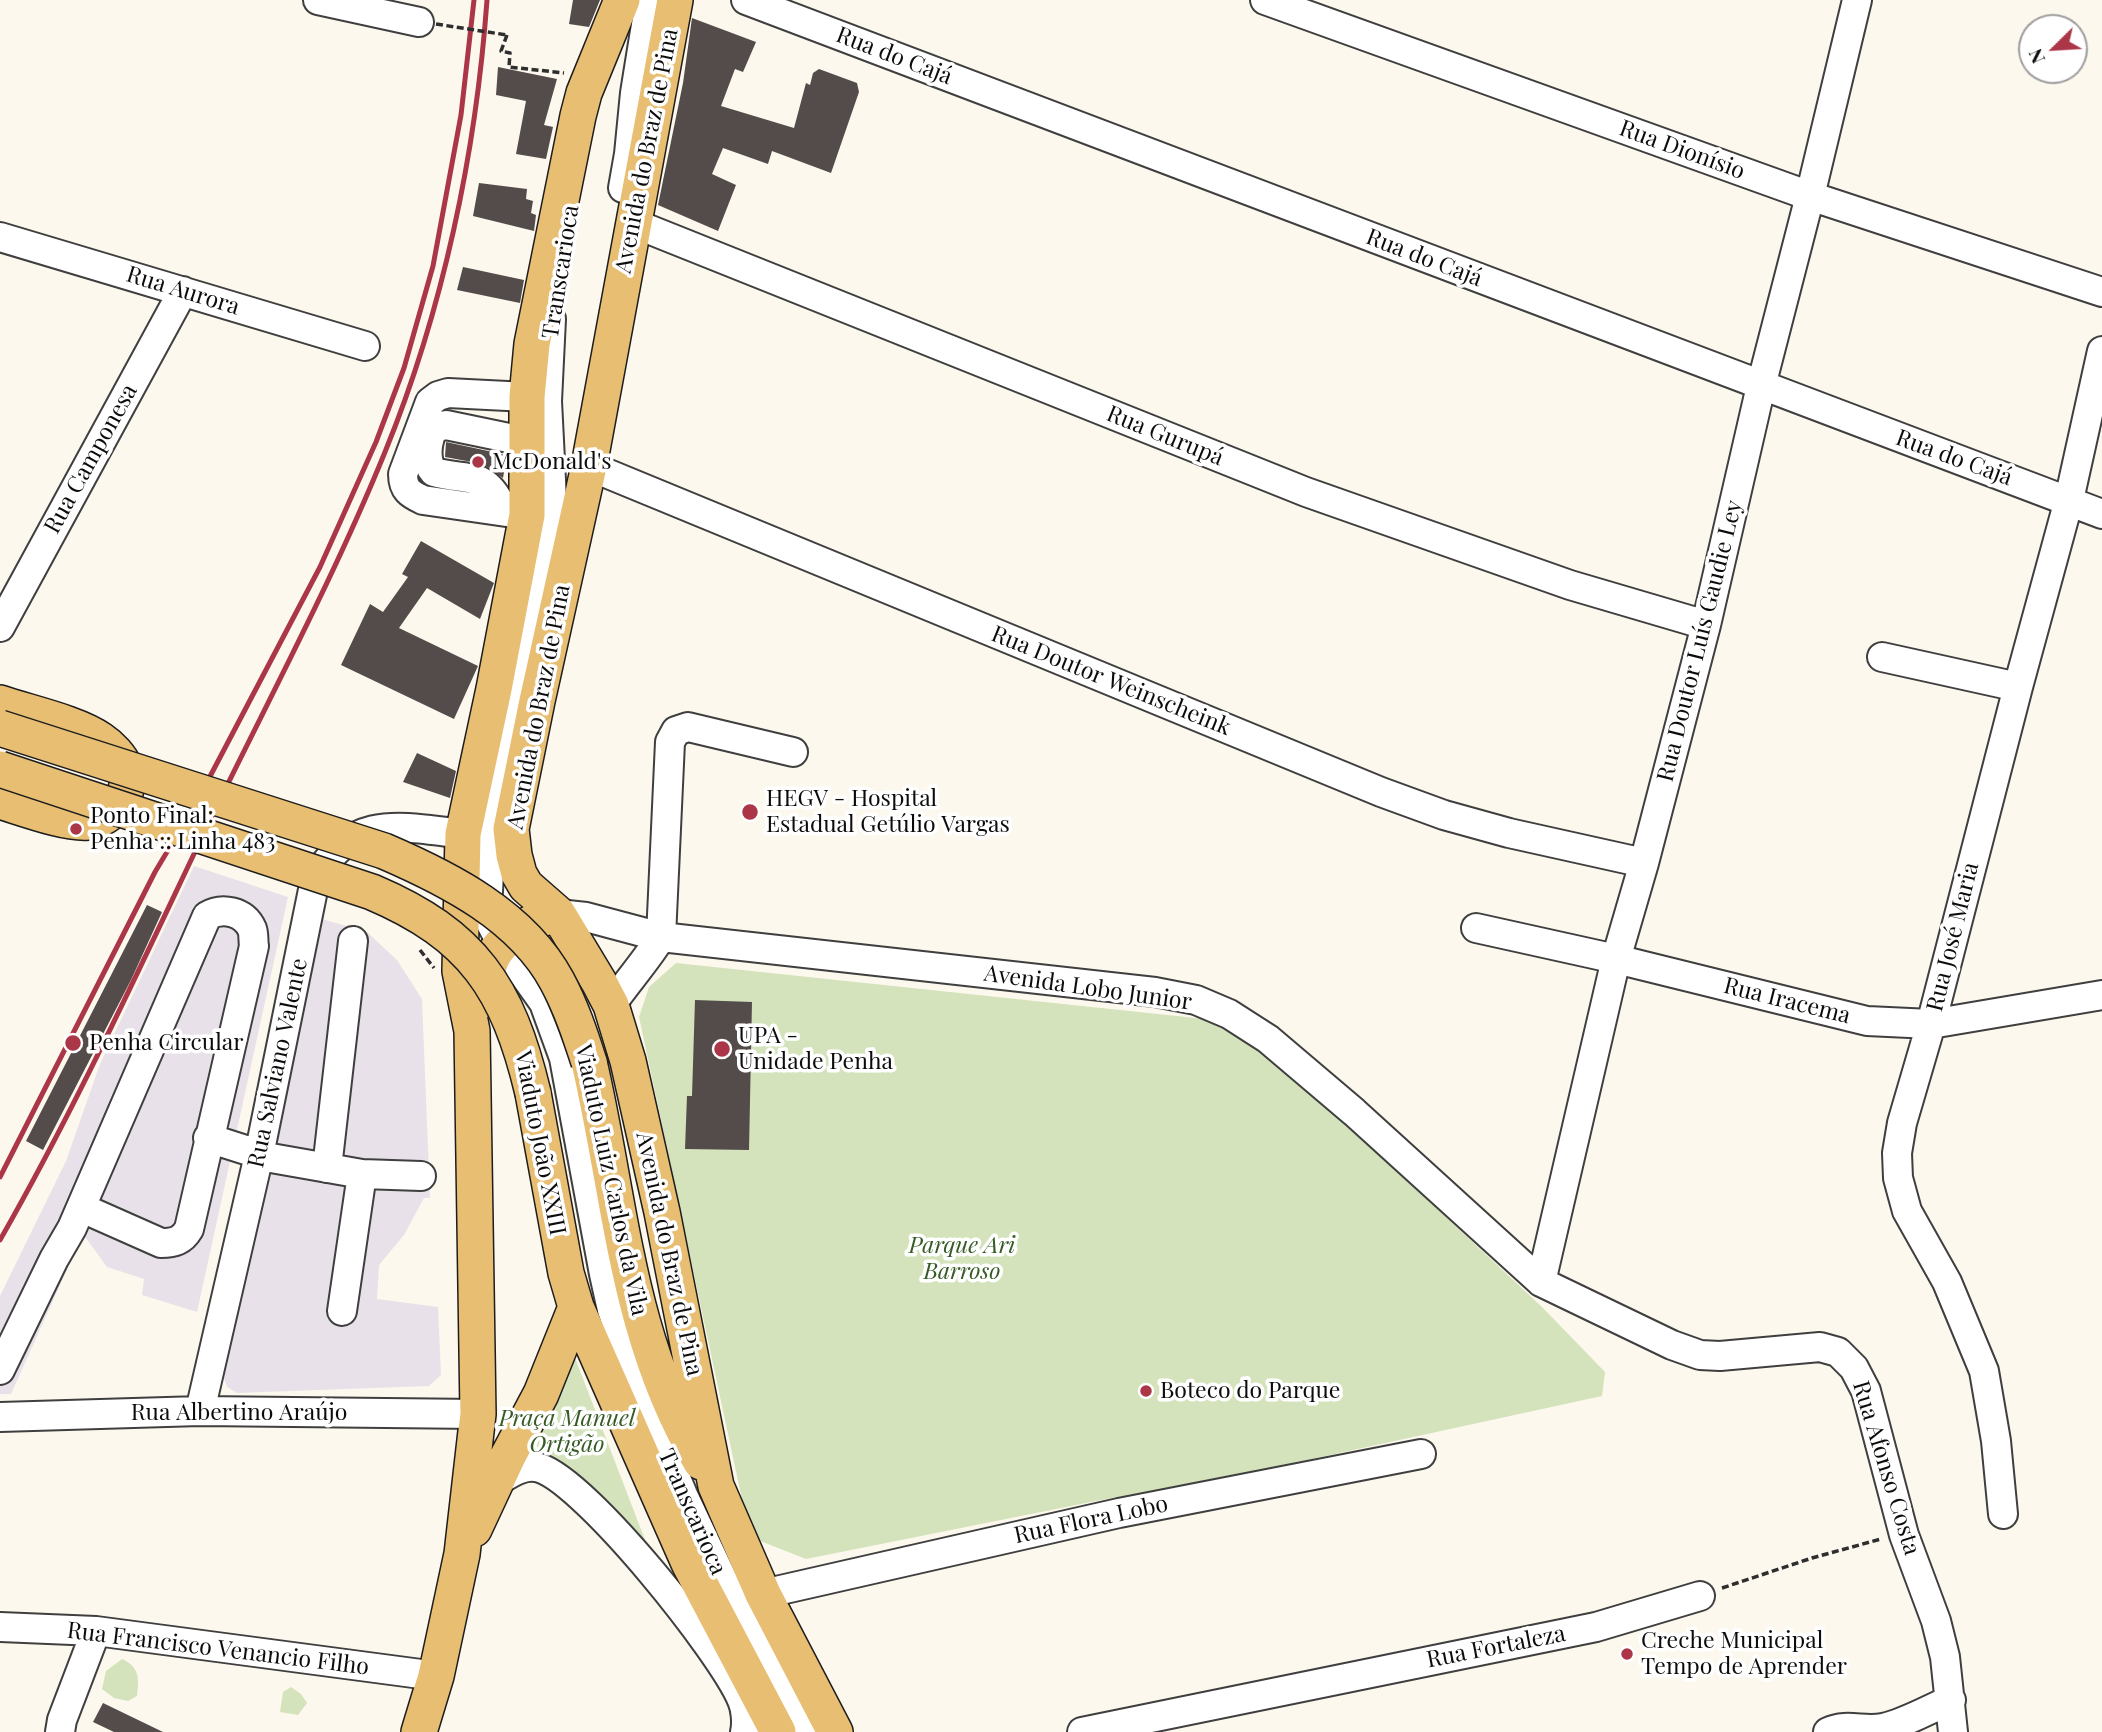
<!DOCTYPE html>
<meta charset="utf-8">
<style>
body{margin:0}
#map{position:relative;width:2102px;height:1732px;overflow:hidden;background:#fdf8ed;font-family:"Playfair Display",serif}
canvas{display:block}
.north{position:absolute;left:2018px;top:14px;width:70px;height:70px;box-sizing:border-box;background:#fff;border:2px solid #9e9e9e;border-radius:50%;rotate:246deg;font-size:19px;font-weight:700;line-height:28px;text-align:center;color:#0c0c0c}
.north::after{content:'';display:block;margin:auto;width:24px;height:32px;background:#ab3648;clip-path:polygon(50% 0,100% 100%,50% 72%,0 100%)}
</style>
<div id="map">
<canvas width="2102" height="1732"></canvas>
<div class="north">N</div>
</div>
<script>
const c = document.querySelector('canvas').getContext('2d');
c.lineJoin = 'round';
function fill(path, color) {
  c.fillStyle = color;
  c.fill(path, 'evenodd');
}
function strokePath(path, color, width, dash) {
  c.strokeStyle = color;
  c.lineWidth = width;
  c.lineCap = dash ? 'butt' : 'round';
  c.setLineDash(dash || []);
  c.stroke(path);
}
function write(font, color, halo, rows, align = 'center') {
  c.font = font + ' "Playfair Display",serif';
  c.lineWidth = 7;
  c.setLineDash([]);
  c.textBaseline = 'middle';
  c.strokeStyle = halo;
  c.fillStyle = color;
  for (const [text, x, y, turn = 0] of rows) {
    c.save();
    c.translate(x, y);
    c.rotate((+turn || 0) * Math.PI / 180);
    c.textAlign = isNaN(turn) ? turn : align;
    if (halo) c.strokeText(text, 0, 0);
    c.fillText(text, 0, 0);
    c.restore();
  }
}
const industrial = new Path2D(`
 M194 866 288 897 197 1312 142 1295 144 1279 107 1267 83 1234 11 1394H0V1296L66 1161 100 1064Z
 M322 919 367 932 397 960 422 999 430 1198H424L404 1235 379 1265 377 1299 438 1307 441 1375 429 1386 237 1393 227 1387 222 1372 269 1172Z`);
const green = new Path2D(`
 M676 963 1205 1019 1281 1063 1542 1307 1605 1372 1602 1396 1229 1477 1096 1501 806 1559 750 1537 639 1017 649 987Z
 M572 1350 657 1571 513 1457Z
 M122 1659C140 1667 139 1679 137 1696L128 1701 114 1698 102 1689 106 1671Z
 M291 1687 301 1694 307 1703 298 1715 280 1712 283 1692Z`);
const building = new Path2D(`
 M573 0H600L589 27 569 24Z
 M692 18 756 42 743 72 735 69 721 106 794 128 806 83 810 85 813 73 819 69 857 83 859 92 831 173 772 151 768 164 723 148 712 174 736 185 718 231 658 205 683 83Z
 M498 67 557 79 544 125 553 127 546 159 516 154 526 101 496 95Z
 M479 183 527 189 526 199 533 201 531 213 536 215 534 231 473 216Z
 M463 267 524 280 520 303 457 290Z
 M446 442 507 455 503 478 483 464 445 457Z
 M421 541 494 583 480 619 427 588 399 628 478 666 454 719 341 665 370 604 383 612 408 577 402 574Z
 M417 753 456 771 450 798 403 782Z
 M147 905 162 912 131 980 43 1150 26 1141Z
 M695 1000 752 1002 749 1150 685 1149 687 1096H692Z
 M103 1703 163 1732H114L93 1722Z`);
const path = new Path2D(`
 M507 35 501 51 510 53 509 67 564 73
 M420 950 434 968
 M1722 1588 1812 1558 1881 1539`);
const minor = new Path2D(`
 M318 0 419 22
 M746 0 2102 514
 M1265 0 1810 196 2102 292
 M623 188 629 154 635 93 650 0
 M633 223 1306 492 1570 585 1706 625
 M0 237 365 346
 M551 319 547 401 552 500 546 553 493 810 487 907 488 918 502 944 544 1003 564 1058 604 1274 612 1310 643 1399 683 1495 731 1597 807 1732
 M527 397 448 393 438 396 430 402 403 474C403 490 410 494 423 500L527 515
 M589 466 1381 792 1444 815 1509 833 1644 863
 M504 511C485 469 471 482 434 472 424 461 427 440 434 428L446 425 528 442
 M0 627 183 291
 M1882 657 2018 687
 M558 914 586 917 661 937 1155 992 1196 1000 1229 1014 1268 1039 1354 1112 1541 1282 1672 1345 1700 1355 1720 1356 1820 1347 1838 1352 1854 1368 1866 1391 1904 1535 1936 1621 1945 1657 1953 1732
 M1476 928 1616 959 1867 1021 1931 1024 2102 995
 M661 937 670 742 676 731 688 727 793 752
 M611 1005C627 982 646 961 661 937
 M208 1138 271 1158 362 1174 421 1176
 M327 1168 353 941
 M1541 1282 1616 959 1644 863 1706 625 1761 386 1810 196 1857 0
 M342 1311 362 1174
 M0 1370 54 1259 72 1228 207 916C222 907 244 911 252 929 254 934 253 941 254 946L189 1229C182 1241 174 1243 161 1243L82 1208
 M200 1411 259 1155 315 880C351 814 398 826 463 834
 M0 1417 200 1411 478 1414
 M496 1482C509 1474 524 1463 540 1468 588 1484 722 1652 742 1700 746 1709 747 1723 745 1732
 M2003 1514 1996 1441 1984 1371 1947 1282 1907 1211 1898 1178 1897 1153 1902 1123 1931 1024 2018 687 2069 500 2102 351
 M763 1594 1119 1513 1421 1454
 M0 1627 96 1631 436 1676
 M60 1732 62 1720 96 1631
 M1082 1732 1596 1627 1700 1596
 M1828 1732C1848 1723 1863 1732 1883 1728 1906 1723 1929 1709 1951 1700`);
const major = new Path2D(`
 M675 0 589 466 537 701 511 829 514 855 519 874 526 886 558 914 599 982 611 1005 628 1061 662 1212 716 1486 763 1594 835 1732
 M0 703C29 713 77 723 101 740 110 746 121 757 125 768 135 791 112 820 88 822 66 824 23 808 0 801
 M480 1001C484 988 486 971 492 958 501 939 525 924 544 918
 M589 1062C621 1200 626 1337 701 1462
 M533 1093 566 1273 576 1307 689 1563 778 1732
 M474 1529 508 1456 541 1394 576 1307
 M419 1732 436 1676 462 1554 478 1414 472 1031 460 971 463 834 494 689 527 515V397L532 344 578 116 584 93 622 0`);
const rail = new Path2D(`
 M0 1177 155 872 195 805 320 567 376 442 404 368 433 266 461 115 474 0
 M0 1240C79 1102 145 956 214 812 272 693 335 575 385 452 443 310 476 153 487 0`);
const pathBridge = new Path2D(`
 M436 24 507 35`);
const majorBridge = new Path2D(`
 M0 728 384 851C449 879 522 916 557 981 571 1007 580 1034 589 1062
 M0 769 372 892C473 935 508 988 533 1093`);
const markers = [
 [478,462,7,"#ab3648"],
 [750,812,9,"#ab3648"],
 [76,829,7,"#ab3648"],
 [73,1043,9,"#ab3648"],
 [722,1049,9,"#ab3648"],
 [1146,1391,7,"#ab3648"],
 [1627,1654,7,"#ab3648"]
];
const streetNames = [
 ["Rua do Cajá",894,56,21],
 ["Rua Dionísio",1682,150,20],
 ["Avenida do Braz de Pina",647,151,-79],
 ["Rua do Cajá",1424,258,21],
 ["Transcarioca",561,272,-81],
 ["Rua Aurora",183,291,17],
 ["Rua Gurupá",1165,436,22],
 ["Rua do Cajá",1954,458,20],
 ["Rua Camponesa",91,459,-61],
 ["Rua Doutor Luís Gaudie Ley",1700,641,-76],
 ["Rua Doutor Weinscheink",1111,681,22],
 ["Avenida do Braz de Pina",539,707,-79],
 ["Rua José Maria",1953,937,-76],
 ["Avenida Lobo Junior",1088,988,8],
 ["Rua Iracema",1787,1001,14],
 ["Rua Salviano Valente",278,1063,-78],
 ["Viaduto João XXIII",540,1143,79],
 ["Viaduto Luiz Carlos da Vila",611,1180,78],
 ["Avenida do Braz de Pina",669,1254,78],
 ["Rua Albertino Araújo",239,1413],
 ["Rua Afonso Costa",1886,1468,73],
 ["Transcarioca",692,1512,66],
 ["Rua Flora Lobo",1091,1520,-12],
 ["Rua Fortaleza",1496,1647,-11],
 ["Rua Francisco Venancio Filho",218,1649,7]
];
const poiNames = [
 ["McDonald's",492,462],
 ["HEGV - Hospital",766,799],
 ["Estadual Getúlio Vargas",766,825],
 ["Ponto Final:",90,816],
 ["Penha :: Linha 483",90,842],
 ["UPA -",738,1036],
 ["Unidade Penha",738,1062],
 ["Penha Circular",89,1043],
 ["Boteco do Parque",1160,1391],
 ["Creche Municipal",1641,1641],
 ["Tempo de Aprender",1641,1667]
];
const parkNames = [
 ["Parque Ari",962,1246],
 ["Barroso",962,1272],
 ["Praça Manuel",567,1419],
 ["Ortigão",567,1445]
];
fill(industrial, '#e8e1ea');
fill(green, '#d4e3bb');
fill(building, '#534c4a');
strokePath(minor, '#3f3f3f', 32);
strokePath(major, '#1d1d1d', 38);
strokePath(path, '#2e2e2e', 3.5, [7, 3.5]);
strokePath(minor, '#fff', 28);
strokePath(major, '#e8be73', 35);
strokePath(rail, '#ab3648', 5);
strokePath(majorBridge, '#1d1d1d', 38, []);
strokePath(pathBridge, '#2e2e2e', 3.5, [7, 3.5]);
strokePath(majorBridge, '#e8be73', 35);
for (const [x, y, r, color] of markers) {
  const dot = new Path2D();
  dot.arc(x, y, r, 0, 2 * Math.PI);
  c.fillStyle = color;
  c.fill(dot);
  strokePath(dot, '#fff', 2.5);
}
write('23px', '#0c0c0c', '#fff', streetNames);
write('23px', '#0c0c0c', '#fff', poiNames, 'left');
write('italic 23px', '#365b25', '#fff', parkNames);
</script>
